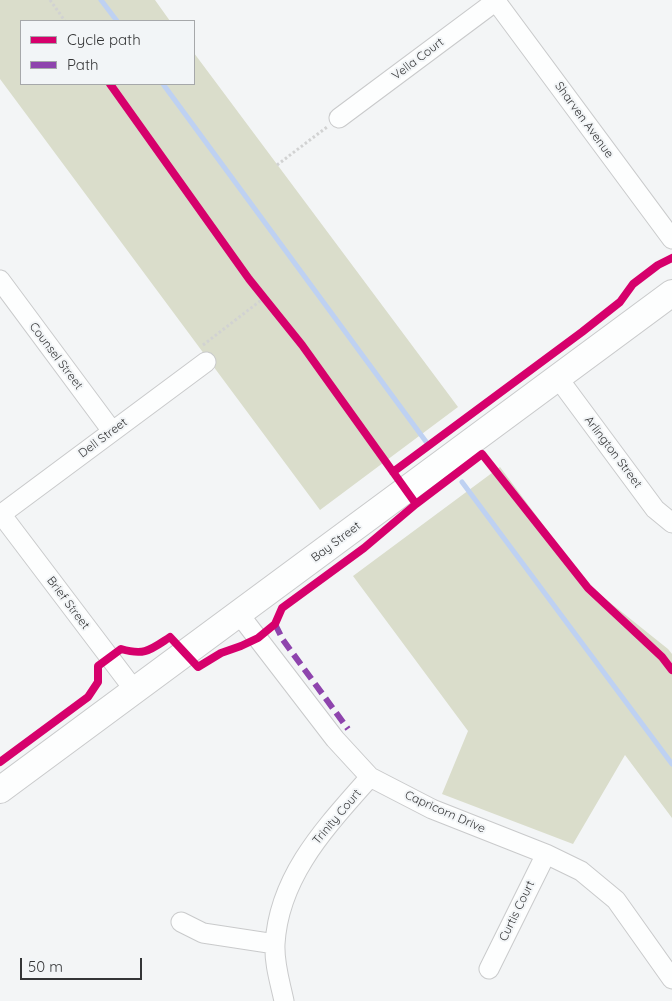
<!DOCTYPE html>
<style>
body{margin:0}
#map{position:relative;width:672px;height:1001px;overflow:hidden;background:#f3f5f6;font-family:Quicksand,sans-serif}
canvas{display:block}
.legend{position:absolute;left:20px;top:20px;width:175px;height:65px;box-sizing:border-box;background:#f2f5f7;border:1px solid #a6a8aa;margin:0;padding:6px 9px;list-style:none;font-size:15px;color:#343536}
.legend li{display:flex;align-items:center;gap:10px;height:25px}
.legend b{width:25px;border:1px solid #a6a8aa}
.scale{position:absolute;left:20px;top:958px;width:122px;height:22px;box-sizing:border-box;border:2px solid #343536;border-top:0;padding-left:6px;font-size:15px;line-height:18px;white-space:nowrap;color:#343536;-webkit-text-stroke:4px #f2f5f7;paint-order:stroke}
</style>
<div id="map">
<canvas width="672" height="1001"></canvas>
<ul class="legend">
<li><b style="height:6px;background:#d6006c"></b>Cycle path</li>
<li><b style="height:6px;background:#8e44ad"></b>Path</li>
</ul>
<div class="scale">50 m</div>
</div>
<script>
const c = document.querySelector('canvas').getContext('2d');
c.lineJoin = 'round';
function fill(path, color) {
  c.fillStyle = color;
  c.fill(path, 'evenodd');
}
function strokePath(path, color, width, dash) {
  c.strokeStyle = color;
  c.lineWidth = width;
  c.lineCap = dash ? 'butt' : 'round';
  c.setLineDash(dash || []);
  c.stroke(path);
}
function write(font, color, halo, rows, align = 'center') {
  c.font = font + ' Quicksand,sans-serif';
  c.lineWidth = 4;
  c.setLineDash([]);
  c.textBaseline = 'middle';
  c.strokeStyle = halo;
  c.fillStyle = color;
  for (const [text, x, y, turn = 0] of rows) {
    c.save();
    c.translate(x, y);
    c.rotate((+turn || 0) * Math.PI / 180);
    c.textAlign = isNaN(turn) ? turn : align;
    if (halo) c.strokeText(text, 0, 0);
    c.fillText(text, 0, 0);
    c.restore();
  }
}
const green = new Path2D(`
 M0 0H155L170 21H21V84H194V53L458 407 320 510 0 79Z
 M500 467 588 585 668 649 672 654V818L625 755 573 844 442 794 468 731 353 576Z`);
const stream = new Path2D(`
 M101 0 117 21
 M163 84 427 443
 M462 482 672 764`);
const path = new Path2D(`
 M50 0 65 21
 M110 84 249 279 302 345 394 473
 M277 165 327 127
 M203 345 264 298
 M484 457 588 588 662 657 672 670`);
const street = new Path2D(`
 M495 0 672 239
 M339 118 496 1
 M0 280 112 431
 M558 378 655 509 672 523
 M1 514 135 691
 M0 515 206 362
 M239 614 335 739 370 777 432 809 546 854 581 871 616 900 672 979
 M181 922 203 933 275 944
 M489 969 546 854
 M284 1001C280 982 274 964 275 944 279 875 327 826 370 777`);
const secondary = new Path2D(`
 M0 790 672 293`);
const quiet = new Path2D(`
 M275 624 283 640 348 729`);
const cycleway = new Path2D(`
 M110 84 249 279 302 345 416 504 482 454 588 588 662 657 672 670
 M393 472 582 332 620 302 633 284 658 265 672 258
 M0 762 88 697 98 682V666L121 649C145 656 150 650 170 637L198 667 221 653 241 646 258 638 275 624 282 608 364 548 416 504`);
const streetNames = [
 ["Vella Court",418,59,-37],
 ["Sharven Avenue",584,120,54],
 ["Counsel Street",56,356,53],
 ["Dell Street",103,438,-37],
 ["Arlington Street",613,452,53],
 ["Bay Street",336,542,-37],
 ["Brief Street",68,603,53],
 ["Capricorn Drive",445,812,24],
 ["Trinity Court",337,817,-50],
 ["Curtis Court",517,911,-64]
];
fill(green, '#daddcb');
strokePath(stream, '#bed1f2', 5);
strokePath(street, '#c9cacb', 21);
strokePath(secondary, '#c9cacb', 28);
strokePath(path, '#d1d2d2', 3, [2.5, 2.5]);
strokePath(street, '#fdfefe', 19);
strokePath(secondary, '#fdfefe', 26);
strokePath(quiet, '#8e44ad', 6, [12, 6]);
strokePath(cycleway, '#d6006c', 8);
write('12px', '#343536', '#f2f5f7', streetNames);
</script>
